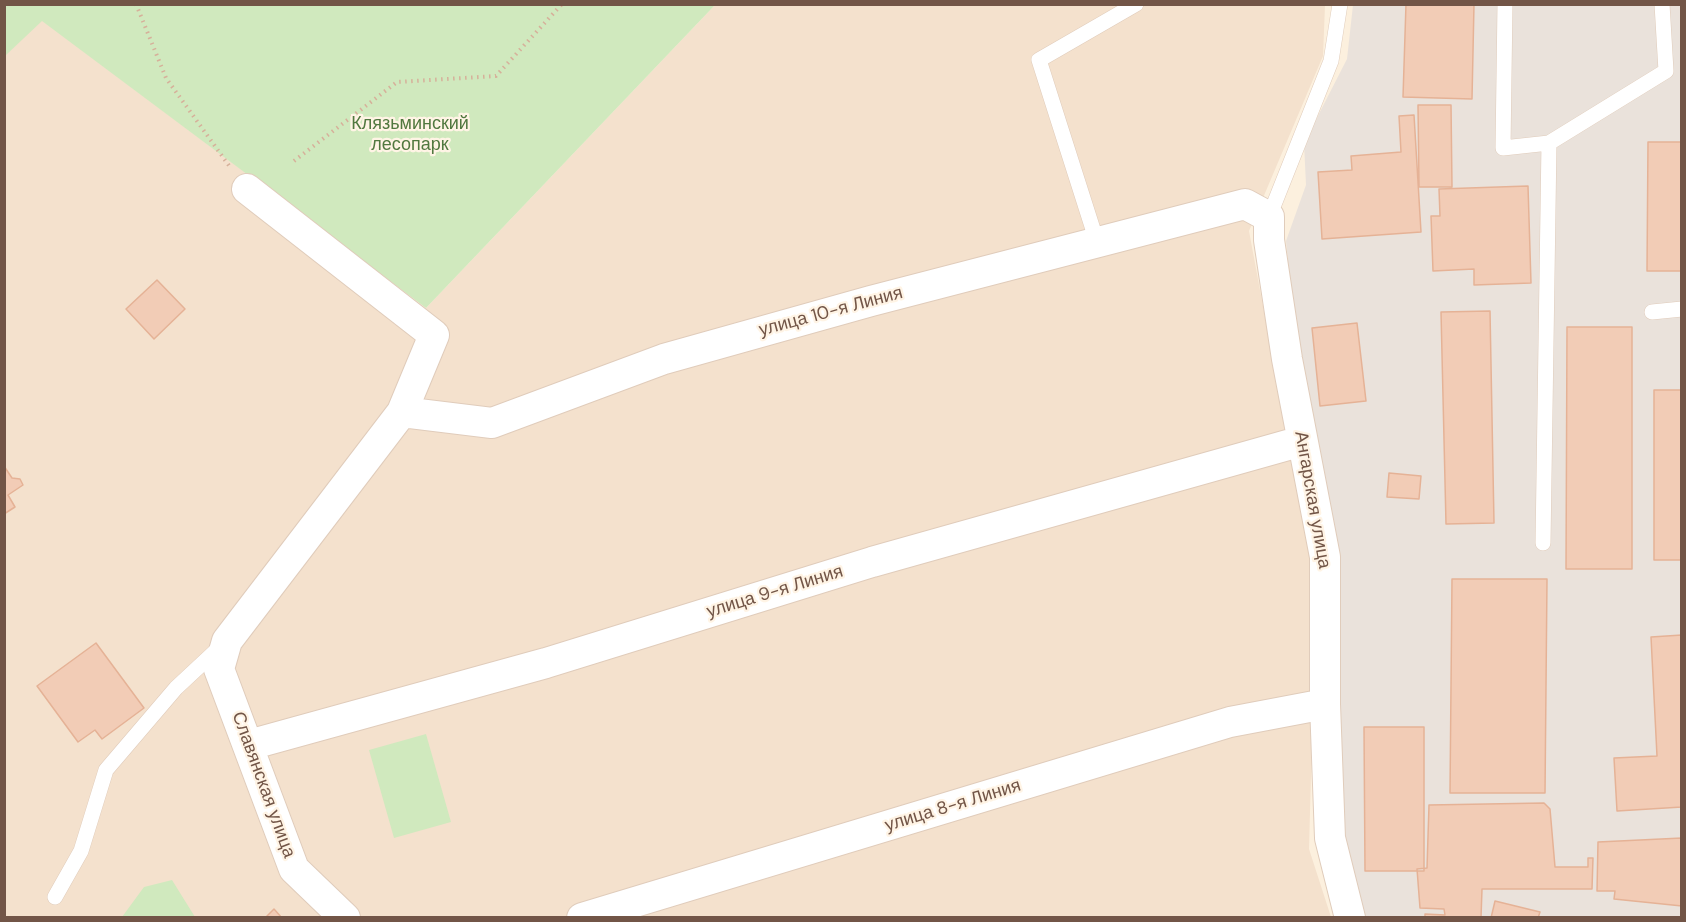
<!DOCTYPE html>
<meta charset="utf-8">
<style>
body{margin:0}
#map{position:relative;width:1686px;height:922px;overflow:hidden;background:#fcf0de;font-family:"DM Sans",sans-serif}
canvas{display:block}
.frame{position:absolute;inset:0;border:6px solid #725547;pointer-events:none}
</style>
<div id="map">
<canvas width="1686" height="922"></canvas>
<div class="frame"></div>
</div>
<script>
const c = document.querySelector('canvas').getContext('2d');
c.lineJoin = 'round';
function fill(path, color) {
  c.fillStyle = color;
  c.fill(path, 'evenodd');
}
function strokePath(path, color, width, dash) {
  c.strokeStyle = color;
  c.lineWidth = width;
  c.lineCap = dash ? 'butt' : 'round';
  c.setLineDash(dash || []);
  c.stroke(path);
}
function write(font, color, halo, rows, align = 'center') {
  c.font = font + ' "DM Sans",sans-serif';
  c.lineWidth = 4.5;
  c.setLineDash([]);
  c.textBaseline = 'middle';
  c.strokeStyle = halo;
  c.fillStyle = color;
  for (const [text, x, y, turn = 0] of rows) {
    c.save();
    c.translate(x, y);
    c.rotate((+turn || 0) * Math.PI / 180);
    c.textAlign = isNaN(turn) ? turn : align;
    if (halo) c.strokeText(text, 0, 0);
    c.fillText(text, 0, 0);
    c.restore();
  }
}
const residential = new Path2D(`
 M715 5H1325L1323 56 1249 231 1316 591 1309 849 1331 917 5 918 4 56 42 20 426 308Z`);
const industrial = new Path2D(`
 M1353 5H1681V917H1363L1345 855 1286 241 1306 185 1304 143 1347 59Z`);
const green = new Path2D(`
 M5 5H715L426 308 42 21 5 56Z
 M426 734 451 822 394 838 369 750Z
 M172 880 195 917H122L144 887Z`);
const building = new Path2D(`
 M1406 4H1474L1472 99 1403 97Z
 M1418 105H1451L1452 187H1419Z
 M1414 115 1421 232 1322 239 1318 172 1352 170 1351 156 1401 152 1399 116Z
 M1648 142H1682V271H1647Z
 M1528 186 1531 283 1474 285V269L1433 271 1431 216H1440L1439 189Z
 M157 280 185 309 154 339 126 309Z
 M1490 311 1494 523 1446 524 1441 312Z
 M1357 323 1366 401 1320 406 1312 328Z
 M1567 327H1632V569H1566Z
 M1654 390H1682V560H1654Z
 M4 466 12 478 20 479 23 485 8 495 15 507 4 514Z
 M1389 473 1421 476 1419 499 1387 497Z
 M1452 579H1547L1545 793H1450Z
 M1682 635V807L1617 811 1614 758 1657 756 1651 637Z
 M96 643 144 708 102 739 95 730 78 742 37 686Z
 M1364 727H1424V871H1365Z
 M1544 803 1550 809 1555 867H1588V858H1593L1592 889H1482L1481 918H1425V914L1445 915 1444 909 1420 908 1417 869 1427 868 1429 805Z
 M1682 838V906L1614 899 1615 891H1597L1598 842Z
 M1495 901 1540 912 1538 918H1491Z
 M274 909 282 918H265Z`);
const path = new Path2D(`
 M136 4 166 78 230 167
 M294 161 397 82 496 76 562 4`);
const lane = new Path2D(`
 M1505 4 1503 148 1549 143 1666 71 1662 4
 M1269 217 1331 61 1340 4
 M1097 242 1039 60 1136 4
 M1652 312 1682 309
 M1543 543 1549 143
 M55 897 81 851 106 770 176 688 220 647`);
const street = new Path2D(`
 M247 189 434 335 402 412
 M249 745 546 663 872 562 1302 441
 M345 918 294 869 219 669 227 641 402 412 492 423 664 359 871 301 1245 204 1269 217V240L1287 359 1325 557V704L1330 838 1350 918
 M582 918 1230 722 1325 704`);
const parkNames = [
 ["Клязьминский",410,124],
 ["лесопарк",410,145]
];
const streetNames = [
 ["улица 10-я Линия",831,312,-15],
 ["Ангарская улица",1312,500,80],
 ["улица 9-я Линия",775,592,-17],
 ["Славянская улица",263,785,70],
 ["улица 8-я Линия",953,806,-17]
];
fill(residential, '#f4e1cd');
fill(industrial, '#eae2db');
fill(green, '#d0e9be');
fill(building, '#f2ccb6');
strokePath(building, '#e5b296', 1.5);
strokePath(lane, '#e0ccbb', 16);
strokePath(street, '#e0ccbb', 32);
strokePath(path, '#d6b09a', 4, [1.5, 4.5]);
strokePath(lane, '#fff', 15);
strokePath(street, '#fff', 30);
write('18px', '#51783f', '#fff4e5', parkNames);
write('18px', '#725547', '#fff4e5', streetNames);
</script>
